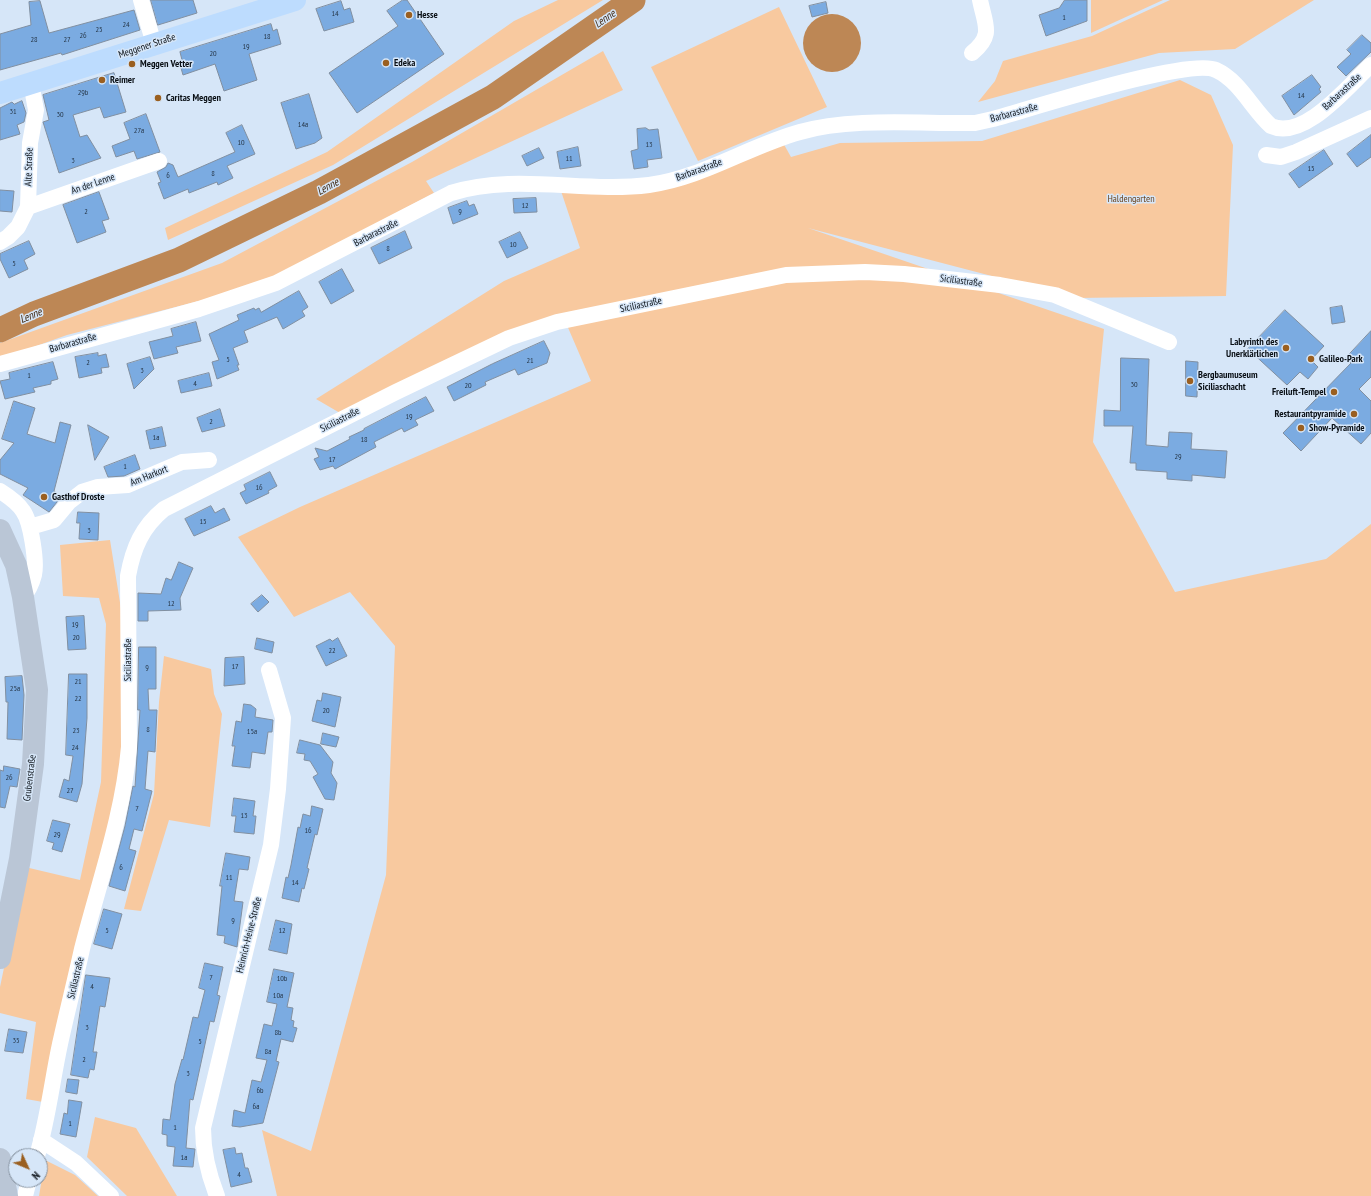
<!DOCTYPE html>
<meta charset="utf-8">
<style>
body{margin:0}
#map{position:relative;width:1371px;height:1196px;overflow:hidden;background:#d6e6f8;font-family:"PT Sans Narrow",sans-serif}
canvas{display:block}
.north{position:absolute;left:8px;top:1148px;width:40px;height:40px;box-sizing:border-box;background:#d6e6f8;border:1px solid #84909e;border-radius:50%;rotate:134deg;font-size:11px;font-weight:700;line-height:16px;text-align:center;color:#0a1016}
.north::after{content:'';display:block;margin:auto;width:14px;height:18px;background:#9a5f20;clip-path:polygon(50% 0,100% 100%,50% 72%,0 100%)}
</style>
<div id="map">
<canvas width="1371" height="1196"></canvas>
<div class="north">N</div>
</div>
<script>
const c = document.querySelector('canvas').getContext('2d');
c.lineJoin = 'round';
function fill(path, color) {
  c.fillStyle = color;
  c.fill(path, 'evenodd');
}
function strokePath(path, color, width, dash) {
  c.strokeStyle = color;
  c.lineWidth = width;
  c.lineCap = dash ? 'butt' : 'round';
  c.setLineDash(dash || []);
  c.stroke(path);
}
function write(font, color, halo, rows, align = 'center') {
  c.font = font + ' "PT Sans Narrow",sans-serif';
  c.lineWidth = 3;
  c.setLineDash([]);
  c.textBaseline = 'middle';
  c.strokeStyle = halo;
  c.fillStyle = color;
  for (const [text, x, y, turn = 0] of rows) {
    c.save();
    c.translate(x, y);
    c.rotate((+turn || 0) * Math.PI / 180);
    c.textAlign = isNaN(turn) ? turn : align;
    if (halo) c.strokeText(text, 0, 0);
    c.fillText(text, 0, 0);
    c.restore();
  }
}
const green = new Path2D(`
 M558 0H603L333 165 168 240 165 228 327 152 514 21Z
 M1091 0H1163L1091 33Z
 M1170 0H1314L1235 49 1159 53 978 102 995 81 1003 61 1092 36Z
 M779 7 827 107 698 161 651 67Z
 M603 51 623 90 426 181 434 193 278 275 203 300 67 335 0 359V343L222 263 412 162Z
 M1180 80 1211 95 1233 145 1226 296 1076 298 808 228 1104 329 1093 442 1175 592 1326 559 1371 524V1196H277L262 1130 311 1151 386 875 395 646 350 592 294 617 238 537 300 507 591 381 563 316 340 413 316 399 504 281 580 248 561 191 649 192 782 141 791 157 840 143 982 141Z
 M110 540 122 615 121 777 43 1102 26 1099 36 1022 0 1013V987L25 867 80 880 101 782 106 624 99 598 63 596 60 545Z
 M164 656 211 669 214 694 222 714 210 827 169 820 141 911 124 909 154 794 159 702Z
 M95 1117 136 1128 177 1196H127L87 1157Z
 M45 1160 75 1175 98 1196H39Z`);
const water = new Path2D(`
 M803 43a29 29 0 1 1 58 0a29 29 0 1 1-58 0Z`);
const river = new Path2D(`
 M0 330 34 314 179 260 319 192 493 97 633 0`);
const building = new Path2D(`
 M151 0H193L197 13 158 25Z
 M403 0H407L444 54 357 113 329 73 398 26 387 11Z
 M1065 0H1087V21L1046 36 1039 15 1059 8Z
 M40 1 49 33 134 10 140 30 62 55 61 53 0 70V34L31 25 29 2Z
 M341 1 344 10 350 8 354 22 324 31 316 9Z
 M826 2 828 13 812 17 809 6Z
 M271 24 273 31 277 29 281 44 249 54 257 80 224 91 215 64 183 75 179 61 182 60 180 52Z
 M1362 35 1371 43V52L1346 76 1337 67 1351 54 1347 50Z
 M114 73 126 112 104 118 100 107 73 115 80 137 87 135 101 158 59 173 43 122 49 120 43 95Z
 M1312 75 1321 87 1319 89 1321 92 1294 115 1282 96Z
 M309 94 322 138 315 143 296 149 281 103Z
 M22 101 26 113 24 122 17 125 20 134 0 140V108L12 102 14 104Z
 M146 114 160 152 137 159 134 151 116 157 112 146 130 139 124 123Z
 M242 125 255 154 227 166 233 178 218 185 217 182 189 193 188 189 164 199 158 183 161 182 157 172 166 167 168 163 173 165 178 177 235 152 226 133Z
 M646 128 649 130 658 129 662 158 647 160 648 167 634 169 631 151 638 149 637 129Z
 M1371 135V157L1357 167 1347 154Z
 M578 147 581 166 560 169 557 152Z
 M539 148 544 158 527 166 522 156Z
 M1324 150 1333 164 1299 188 1289 174Z
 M0 190 14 191 12 212 0 211Z
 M99 192 109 219 102 221 106 232 77 243 63 205Z
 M536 198 537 212 514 213 513 199Z
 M467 201 469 206 474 204 478 214 453 224 448 208Z
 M405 231 412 248 379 264 371 248Z
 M520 232 528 248 507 258 499 242Z
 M29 241 35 254 24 260 28 269 9 278 0 259V254Z
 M342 269 354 291 331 304 319 282Z
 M299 291 308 307 302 311 305 316 283 329 277 317 244 331 248 342 233 348 239 365H237L239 370 217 379 212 362 219 360 209 334 239 320 237 315 254 308 255 310 259 308 261 312Z
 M1342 306 1345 322 1332 324 1330 308Z
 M1285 310 1324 346 1311 360 1318 367 1308 379 1300 372 1287 385 1248 349Z
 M196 322 201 341 176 347 178 353 154 359 149 342 173 336 171 329Z
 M1371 331V377L1359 389 1371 401V433L1361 444 1332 418 1301 451 1283 433 1351 363 1346 358Z
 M544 341 550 353 547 363 518 375 515 369 485 382 486 385 454 401 447 387 492 364Z
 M98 353V356L106 354 109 367 101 368 102 373 79 378 75 357Z
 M150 357 154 369 134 389 127 364Z
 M1121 358 1149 359 1146 445 1168 447 1169 432 1192 433 1191 449 1227 451 1225 478 1192 475V481L1167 479V472L1136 470V463H1130L1133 426H1104V410L1120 411Z
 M1186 361 1198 362 1197 397 1186 396Z
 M53 362 58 379 51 381V384L33 388 35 392 5 399 0 381 10 379 9 373Z
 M209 373 212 386 181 393 178 381Z
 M426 397 434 411 415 420 418 425 404 432 402 428 374 442 376 447 335 469 333 466 320 470 314 459 319 457 315 448 327 451 350 439 349 437 364 430V429Z
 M14 401 35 408 27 434 55 443 60 422 71 425 54 491 61 497 49 512 23 495 28 488 0 474V460L14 443 2 439Z
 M220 409 225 426 202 432 197 418Z
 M88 425 109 437 95 460Z
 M162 427 166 446 150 449 146 431Z
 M135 455 140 469 124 476 108 477 104 467Z
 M270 472 277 486 268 491 269 493 246 504 240 493 246 490 244 485Z
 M211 506 215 513 224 508 230 520 194 536 185 519Z
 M78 512 99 513 98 540 79 539 80 523H77Z
 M179 562 193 568 180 598 181 610 148 611V621H138V593L161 594 166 578 171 580Z
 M262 595 269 602 258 612 251 604Z
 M84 616 86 649 68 650 66 617Z
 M257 638 274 642 272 653 255 649Z
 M338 638 347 656 326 666 316 646 330 639 332 641Z
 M139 647H156V689H148L149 710H157L155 752 148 751 145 789 152 791 142 831 134 829 129 849 136 851 125 891 109 886 125 826 133 786 135 787 140 710H138Z
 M244 657 245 684 224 686 225 658Z
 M69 674H87V718L82 784 77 802 59 797 64 779 69 781 73 756 66 755Z
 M22 676 24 695 22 740 7 739 8 702H6L5 677Z
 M323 693 341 697 335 727 312 721 317 700 321 701Z
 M244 704 251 705 256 709 255 717 273 720 272 732H268L265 754 252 752 250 768 232 766 235 746H232L236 721 241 722Z
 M323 733 339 737 336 747 321 744Z
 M300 740 320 745 333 762 331 773 337 783 334 800 325 799 313 777 318 774 310 761 304 760 305 754 297 753Z
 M4 766 20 769 17 787 10 786 5 808 0 807V770L3 771Z
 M234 798 255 801 253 816H256L254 834 234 832 236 816H232Z
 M312 806 323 809 317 835 315 834 307 868 309 869 304 889 302 888 299 902 282 898 286 877 288 878 291 865 298 827 300 828 303 814 310 816Z
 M53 820 70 824 62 852 52 849 54 843 47 841Z
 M226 853 250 857 248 870 239 869 234 901 243 902 237 947 224 943 225 936 217 935 222 886H220Z
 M104 909 122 914 112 949 94 944Z
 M276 920 292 924 287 954 269 950Z
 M205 963 223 967 217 995 220 996 214 1022 210 1021 193 1100 190 1099 186 1148 195 1149 193 1167 173 1166 175 1147 167 1146V1135L162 1134 163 1119 170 1120 175 1084 182 1059 183 1060 193 1017 198 1018 205 990 199 988Z
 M274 969 294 973 287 1007 293 1008 291 1020 294 1021 293 1027 297 1028 293 1042 281 1039 276 1061 279 1062 263 1123 240 1127 232 1126 234 1110 245 1113 252 1080 261 1082 267 1060 256 1058 264 1024 272 1026 277 1004 267 1002Z
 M86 975 110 978 105 1007 100 1006 93 1052H97L94 1070 90 1069 88 1078 71 1075Z
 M9 1029 27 1032 23 1053 5 1051Z
 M68 1079 79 1080 77 1094 66 1092Z
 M69 1100 82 1102 76 1137 60 1134 64 1113 67 1114Z
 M235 1148 236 1154 242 1153 245 1168H248L252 1182 231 1187 223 1150Z`);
const street = new Path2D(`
 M141 0 154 44
 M972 53C994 35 985 25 980 0
 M1266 155 1281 157 1296 152 1371 118
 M28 207 159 161
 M0 242 8 237 18 227 28 207 30 143 36 110 31 83
 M0 364 199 309 276 283 451 193C515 173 583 193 649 185 702 178 749 146 800 132 852 117 921 124 975 123L993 119C1030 109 1190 57 1216 70 1240 81 1252 109 1271 126 1304 141 1348 86 1371 65
 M0 491C8 496 18 503 23 511 31 522 37 562 34 575 32 583 29 590 23 597
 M30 527 54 520 69 502 82 492 98 487 128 485 182 462 209 460
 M41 1140 76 1163 111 1196
 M37 1156C48 1119 52 1081 60 1044 67 1012 75 981 82 949 99 882 123 816 129 747L128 576C133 548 142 527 164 509L396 392 509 338 557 322 786 275 865 272 904 274 1000 285 1055 295 1169 342
 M25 1196 29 1180
 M217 1196C208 1173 203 1153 203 1128L271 845 278 789 283 718 269 670`);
const secondary = new Path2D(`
 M0 530 16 565 23 597 37 690 33 764 20 859 0 958
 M0 1159 7 1196`);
const primary = new Path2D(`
 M0 93 295 0`);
const markers = [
 [409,15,4,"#9a5f20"],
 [386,63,4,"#9a5f20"],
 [132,64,4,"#9a5f20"],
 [102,80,4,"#9a5f20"],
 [158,98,4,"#9a5f20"],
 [1286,348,4,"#9a5f20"],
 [1311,359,4,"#9a5f20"],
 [1190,381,4,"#9a5f20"],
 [1334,392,4,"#9a5f20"],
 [1354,414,4,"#9a5f20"],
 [1301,428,4,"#9a5f20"],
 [44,497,4,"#9a5f20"]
];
const numberNames = [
 ["14",335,14],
 ["1",1064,18],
 ["24",126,25],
 ["25",99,30],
 ["26",83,36],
 ["18",267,37],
 ["28",34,40],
 ["27",67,40],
 ["19",246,47],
 ["20",213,54],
 ["29b",83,93],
 ["14",1301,96],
 ["31",13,112],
 ["30",60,115],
 ["14a",303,125],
 ["27a",139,131],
 ["10",241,143],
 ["13",649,145],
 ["11",569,159],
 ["3",73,161],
 ["15",1311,169],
 ["8",213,174],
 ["6",168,176],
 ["12",525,206],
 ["2",86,212],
 ["9",460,212],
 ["10",513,245],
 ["8",388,249],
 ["5",14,264],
 ["5",228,360],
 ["21",530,361],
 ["2",88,363],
 ["3",142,371],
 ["1",29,376],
 ["4",195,384],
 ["30",1134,385],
 ["20",468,386],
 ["19",409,417],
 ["2",211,422],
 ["1a",156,438],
 ["18",364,440],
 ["29",1178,457],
 ["17",332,460],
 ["1",125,467],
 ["16",259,488],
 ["15",203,522],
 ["3",89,531],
 ["12",171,604],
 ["19",75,625],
 ["20",76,638],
 ["22",332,651],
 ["17",235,667],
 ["9",147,668],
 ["21",78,682],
 ["25a",15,689],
 ["22",78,699],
 ["20",326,711],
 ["8",148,730],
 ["23",76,731],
 ["15a",252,732],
 ["24",75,748],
 ["26",9,778],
 ["27",70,791],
 ["7",137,809],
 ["13",244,816],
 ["16",308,831],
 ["29",57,835],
 ["6",121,868],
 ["11",229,878],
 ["14",295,883],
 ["9",233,921],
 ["5",107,931],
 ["12",282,931],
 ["7",211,978],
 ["10b",282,979],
 ["4",92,987],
 ["10a",278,996],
 ["3",87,1028],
 ["8b",278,1033],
 ["35",16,1041],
 ["5",200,1042],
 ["8a",268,1052],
 ["2",84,1060],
 ["3",188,1074],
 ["6b",260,1091],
 ["6a",256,1107],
 ["1",70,1124],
 ["1",175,1128],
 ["1a",184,1158],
 ["4",239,1175]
];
const poiNames = [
 ["Hesse",417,15],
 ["Edeka",394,63],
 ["Meggen Vetter",140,64],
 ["Reimer",110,80],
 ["Caritas Meggen",166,98],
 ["Labyrinth des",1278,342,"right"],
 ["Unerklärlichen",1278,354,"right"],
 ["Galileo-Park",1319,359],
 ["Bergbaumuseum",1198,375],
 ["Siciliaschacht",1198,387],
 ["Freiluft-Tempel",1326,392,"right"],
 ["Restaurantpyramide",1346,414,"right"],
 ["Show-Pyramide",1309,428],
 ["Gasthof Droste",52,497]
];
const streetNames = [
 ["Meggener Straße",147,46,-18],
 ["Barbarastraße",1342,92,-43],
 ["Barbarastraße",1014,113,-15],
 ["Alte Straße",29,167,-88],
 ["Barbarastraße",699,170,-20],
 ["An der Lenne",93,184,-19],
 ["Barbarastraße",376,233,-27],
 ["Siciliastraße",961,281,7],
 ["Siciliastraße",641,305,-12],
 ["Barbarastraße",73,343,-16],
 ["Siciliastraße",340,420,-27],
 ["Am Harkort",149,476,-22],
 ["Siciliastraße",128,660,-90],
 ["Grubenstraße",30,778,-83],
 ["Heinrich-Heine-Straße",249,935,-76],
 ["Siciliastraße",76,978,-77]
];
const parkNames = [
 ["Haldengarten",1131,199]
];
const waterNames = [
 ["Lenne",605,19,-35],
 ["Lenne",328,187,-28],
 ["Lenne",31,316,-23]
];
fill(green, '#f8c99f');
fill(water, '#bd8755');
strokePath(river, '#bd8755', 25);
fill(building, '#7babe1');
strokePath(building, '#818fa0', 1);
strokePath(street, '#fff', 16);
strokePath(secondary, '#bac6d6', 22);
strokePath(primary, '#bddcfe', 22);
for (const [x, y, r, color] of markers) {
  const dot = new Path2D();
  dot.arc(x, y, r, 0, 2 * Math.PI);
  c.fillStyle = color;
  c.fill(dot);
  strokePath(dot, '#d6e6f8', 1.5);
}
write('8px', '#263749', null, numberNames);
write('bold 10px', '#0a1016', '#d6e6f8', poiNames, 'left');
write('10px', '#0a1016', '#d6e6f8', streetNames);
write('10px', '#69431d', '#d6e6f8', parkNames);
write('italic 11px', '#412912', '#d6e6f8', waterNames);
</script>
